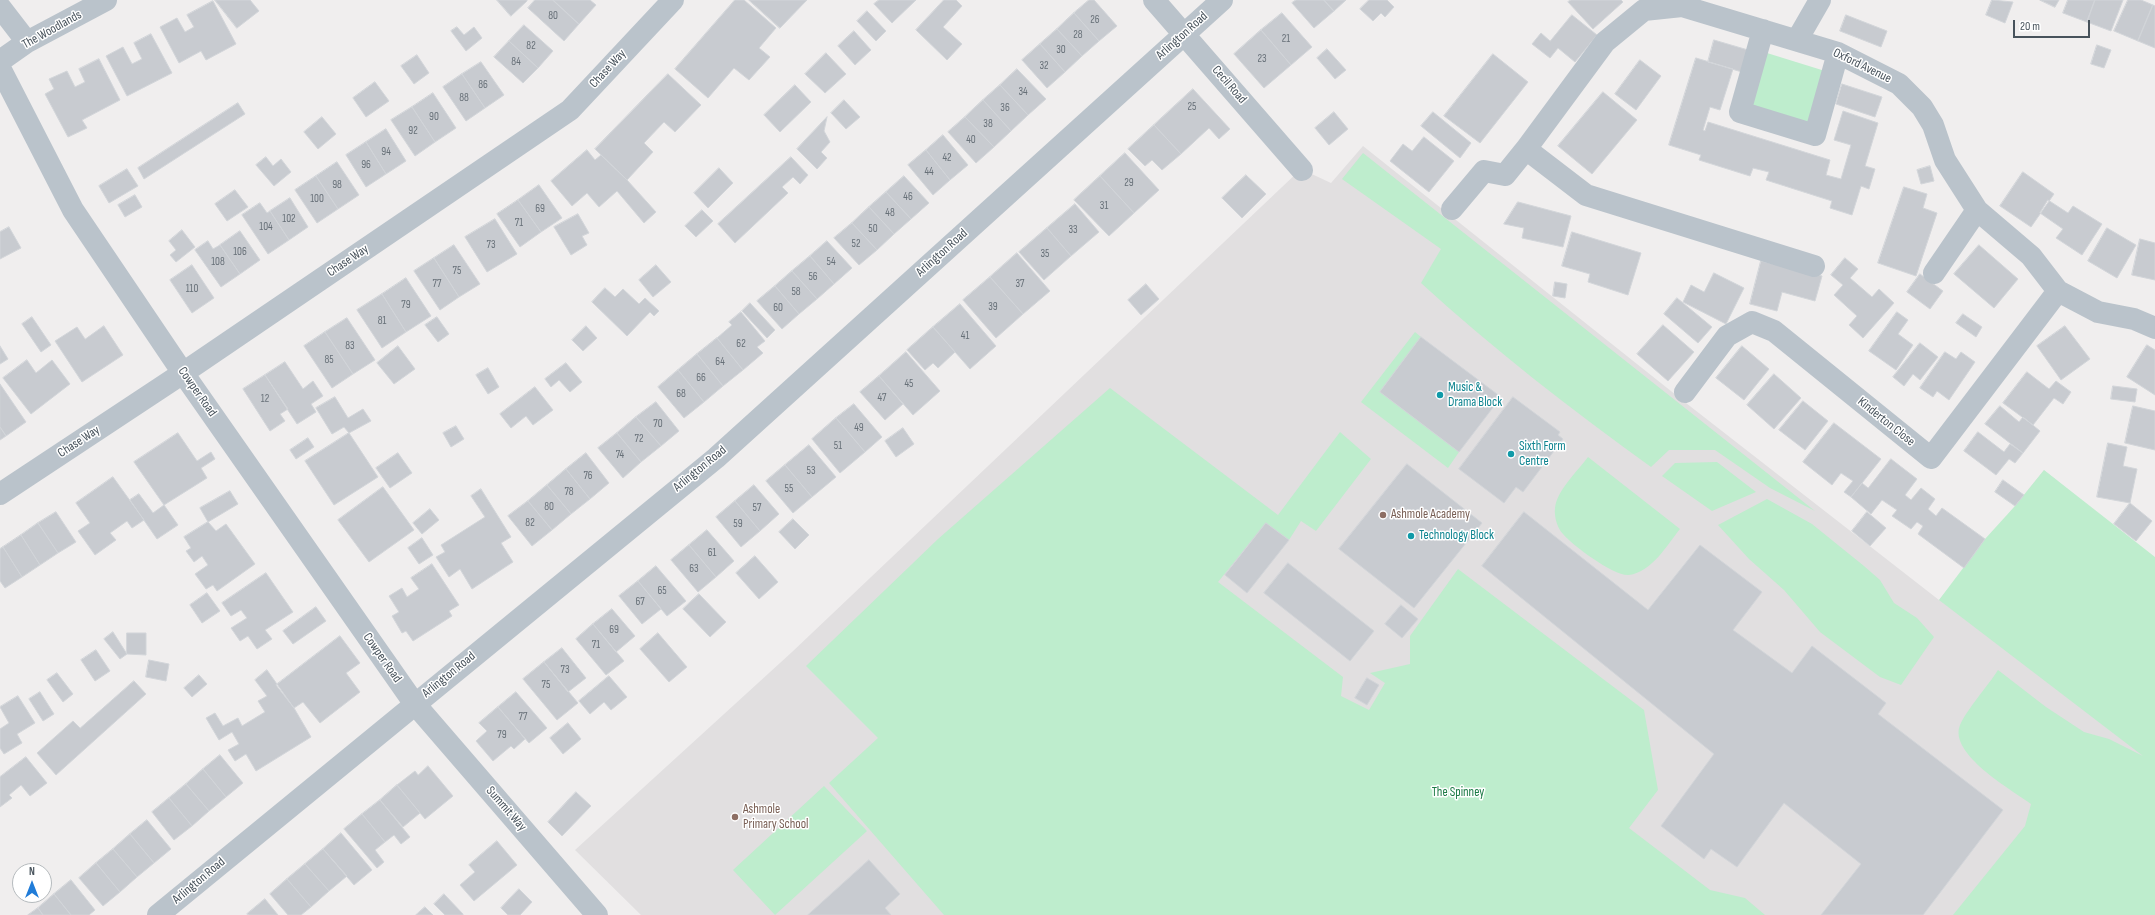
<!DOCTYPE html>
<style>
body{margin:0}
#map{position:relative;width:2155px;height:915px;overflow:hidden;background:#f0eeee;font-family:"Sofia Sans Condensed",sans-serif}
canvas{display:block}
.north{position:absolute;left:12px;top:863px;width:40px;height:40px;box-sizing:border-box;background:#fff;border:1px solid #b5babd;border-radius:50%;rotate:0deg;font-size:11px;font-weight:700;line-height:16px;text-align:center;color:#47525b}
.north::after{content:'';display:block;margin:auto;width:14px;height:18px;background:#207cd8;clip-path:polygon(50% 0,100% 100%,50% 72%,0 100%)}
.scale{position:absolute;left:2013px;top:20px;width:77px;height:18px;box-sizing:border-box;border:2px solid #47525b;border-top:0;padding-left:5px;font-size:12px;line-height:14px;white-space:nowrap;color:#47525b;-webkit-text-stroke:3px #fff;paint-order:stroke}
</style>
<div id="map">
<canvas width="2155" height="915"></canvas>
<div class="north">N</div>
<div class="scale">20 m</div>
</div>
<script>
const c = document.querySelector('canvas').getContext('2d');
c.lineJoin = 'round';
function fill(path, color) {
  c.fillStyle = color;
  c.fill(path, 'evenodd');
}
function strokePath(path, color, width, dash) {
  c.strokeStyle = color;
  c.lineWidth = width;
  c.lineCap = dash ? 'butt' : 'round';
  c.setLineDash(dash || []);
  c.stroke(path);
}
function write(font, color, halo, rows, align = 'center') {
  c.font = font + ' "Sofia Sans Condensed",sans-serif';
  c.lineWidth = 3;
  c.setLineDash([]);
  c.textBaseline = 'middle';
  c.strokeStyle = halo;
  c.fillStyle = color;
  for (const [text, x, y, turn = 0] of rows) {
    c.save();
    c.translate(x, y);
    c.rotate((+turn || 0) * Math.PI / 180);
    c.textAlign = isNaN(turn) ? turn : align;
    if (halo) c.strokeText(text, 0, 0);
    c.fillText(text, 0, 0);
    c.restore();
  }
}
const education = new Path2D(`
 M1363 146 1686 403 1939 600 2044 470 2155 560V915H641L575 850 792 652 1301 169 1331 183Z`);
const green = new Path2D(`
 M1767 53 1825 71 1808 124 1750 106Z
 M1363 153 1815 511 1770 488 1715 450H1669L1651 467C1571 409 1494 350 1421 283L1441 249 1342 179Z
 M1415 332 1421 337 1380 392 1459 452 1448 468 1361 402Z
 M1110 388 1278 515 1340 432 1371 459 1316 531 1301 521 1289 540 1266 523 1218 582 1343 677 1341 696 1369 710 1385 683 1370 673 1410 664V636L1458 569 1644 710 1658 790 1629 828 1710 890 1745 898 1765 915H944L829 783 878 738 806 666 938 539Z
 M1588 457 1680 529C1667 545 1652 572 1629 575 1615 577 1572 545 1563 534 1557 528 1554 516 1555 508 1557 490 1577 472 1588 457Z
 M1717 462 1756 492 1712 511 1662 476 1675 463Z
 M2044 470 2155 557V915H1953L2025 826 2031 804C2012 790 1948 754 1960 725 1967 709 1988 686 1998 670L2046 707 2084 732 2109 739 2143 756 1939 600 1985 539 2015 506Z
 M1767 499 1812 524 1864 566 1880 580 1894 603 1917 618 1934 637 1901 685 1880 677 1820 632 1784 590 1749 559 1718 525Z
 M824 786 867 831 775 915 733 870Z`);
const building = new Path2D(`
 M215 0H250L259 11 237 28Z
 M497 0H527V1L511 16Z
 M535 0H553L579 24 564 41 528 8Z
 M553 0H590L596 5 579 24Z
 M735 0H744L776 28 759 48 770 57 749 80 734 68 708 98 675 69Z
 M749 0H807L780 28Z
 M879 0H916L892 23 874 4Z
 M944 0H956L962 6 943 27 962 44 947 60 916 30Z
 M1089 0H1094L1117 26 1099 41 1074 13Z
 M1296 0H1324L1334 11 1314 28 1292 3Z
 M1324 0H1346L1334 11Z
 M1369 0H1387L1394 7 1385 17 1381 13 1373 21 1360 9Z
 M1571 0H1621L1623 2 1593 29 1568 2Z
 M1992 0 2013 2 2005 23 1986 15Z
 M2040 0H2059L2055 7Z
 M2068 0H2095L2087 22 2063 13Z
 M2095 0H2123L2111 31 2087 22Z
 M2128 0H2141L2153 5 2138 41 2114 31Z
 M213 1 236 44 206 60 201 51 179 63 160 27 177 18 185 32 194 27 187 15Z
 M2153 5 2155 6V48L2138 41Z
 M867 11 886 31 876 41 857 21Z
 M1074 13 1099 41 1082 56 1057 29Z
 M1282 13 1312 47 1291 65 1261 30Z
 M1572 15 1597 35 1575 62 1558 48 1550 58 1532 44 1541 33 1550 41Z
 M1846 15 1887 31 1881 47 1840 31Z
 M524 25 553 51 538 68 509 41Z
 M457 27 464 35 474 27 482 38 466 51 451 31Z
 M1057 29 1082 56 1065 72 1040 44Z
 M1261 30 1291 65 1264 88 1234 54Z
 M854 31 871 50 855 65 838 46Z
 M151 34 172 73 127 96 106 56 123 47 132 64 142 59 134 43Z
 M1714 40 1748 50 1742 72 1708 62Z
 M509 41 538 68 523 83 494 57Z
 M1040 44 1065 72 1047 88 1022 60Z
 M2097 45 2111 50 2104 68 2091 64Z
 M1327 49 1346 70 1335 79 1317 58Z
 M826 53 846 74 825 93 805 74Z
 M1493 54 1528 82 1480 143 1444 116Z
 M417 55 429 73 414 84 401 66Z
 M1696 58 1733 69 1720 110 1710 107 1703 130 1705 131 1708 122 1830 160 1826 175 1841 179 1851 145 1834 140 1843 111 1878 123 1865 166 1875 169 1869 189 1861 186 1852 215 1830 208 1832 201 1766 180 1769 172 1753 168 1750 176 1699 160 1701 155 1669 145Z
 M99 59 120 100 82 120 87 128 68 137 45 94 54 89 49 79 67 71 75 87 85 82 79 69Z
 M1640 60 1661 76 1636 110 1615 94Z
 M481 62 504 95 485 108 462 74Z
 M1017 69 1046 99 1028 115 1000 85Z
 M462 74 485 108 466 121 443 87Z
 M668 74 701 105 675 132 664 122 644 143 653 152 627 180 595 149Z
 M375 82 389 101 366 117 353 98Z
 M1842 84 1882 97 1875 117 1836 104Z
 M795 85 811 102 780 132 764 115Z
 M1000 85 1028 115 1011 131 983 100Z
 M1193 89 1230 129 1219 139 1209 128 1181 154 1154 125Z
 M1603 92 1637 120 1592 174 1558 146Z
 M433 93 456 128 435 142 412 107Z
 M844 100 860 117 846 129 831 113Z
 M983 100 1011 131 994 147 965 117Z
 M238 103 245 114 144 179 138 168Z
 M412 107 435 142 415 156 391 120Z
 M1334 112 1348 129 1329 145 1315 128Z
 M1433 112 1471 143 1460 158 1421 126Z
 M322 117 336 134 318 149 304 132Z
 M827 117 824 131 830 142 821 152 827 158 817 169 797 149Z
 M965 117 994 147 976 163 948 132Z
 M1154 125 1181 154 1162 170 1152 160 1145 166 1128 149Z
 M386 129 406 161 386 174 366 142Z
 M943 135 968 165 950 180 926 150Z
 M1424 137 1454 161 1429 192 1390 161 1403 144 1412 151Z
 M366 142 386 174 366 187 346 155Z
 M587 150 595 160 601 155 627 180 656 212 644 223 617 191 599 207 587 193 572 206 551 181Z
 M926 150 950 180 933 195 908 165Z
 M1125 153 1159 190 1134 213 1100 176Z
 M266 157 273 166 281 159 291 172 274 186 256 165Z
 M791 157 808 175 800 184 793 177 782 187 788 193 735 243 718 224Z
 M337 162 359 195 338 209 316 176Z
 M1930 166 1934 181 1921 184 1917 170Z
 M719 168 733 183 708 208 694 193Z
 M127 169 138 186 109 203 99 186Z
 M2023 172 2054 194 2031 227 2000 206Z
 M1246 175 1266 194 1242 218 1222 198Z
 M316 176 338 209 317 223 295 190Z
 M904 176 929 203 911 219 886 192Z
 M1100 176 1134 213 1109 236 1074 200Z
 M539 185 562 218 541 232 518 200Z
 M1904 187 1927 194 1923 208 1937 213 1916 276 1878 263Z
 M235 190 248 207 227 221 215 204Z
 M886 192 911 219 894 234 869 207Z
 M135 195 142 207 125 217 118 205Z
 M290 198 308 227 289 240 270 211Z
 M518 200 541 232 520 247 497 214Z
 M2048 200 2068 213 2073 206 2102 224 2082 255 2056 238 2063 229 2040 213Z
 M1518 202 1571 216 1563 247 1522 238 1524 228 1504 224Z
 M260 203 267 213 270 211 289 240 268 254 242 215Z
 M1075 204 1099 232 1071 256 1047 228Z
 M869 207 894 234 877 250 852 223Z
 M702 210 713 221 696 237 685 226Z
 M578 214 589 233 582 236 587 245 571 255 554 227Z
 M495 219 517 254 487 272 465 237Z
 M852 223 877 250 859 265 834 238Z
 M9 227 21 248 0 259V232Z
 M1047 228 1071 256 1044 280 1019 252Z
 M2107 228 2136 245 2117 278 2088 261Z
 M182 230 195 247 176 262 170 255 176 250 169 241Z
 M240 231 260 260 240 274 220 245Z
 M1572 232 1641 253 1628 295 1588 282 1590 274 1562 266Z
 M2140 239 2155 243V280L2132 275Z
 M208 241 213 249 220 245 240 274 221 287 195 250Z
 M827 241 852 268 834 284 810 256Z
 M454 245 480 284 459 297 434 258Z
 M1979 245 2018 279 1994 308 1954 274Z
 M1017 253 1050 291 1023 314 990 277Z
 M810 256 834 284 817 299 792 271Z
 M434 258 459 297 440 310 414 271Z
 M1845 258 1858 269 1850 278 1872 297 1879 289 1894 303 1863 338 1849 325 1857 316 1834 295 1843 285 1831 275Z
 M1761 261 1822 276 1815 301 1782 292 1777 311 1750 304Z
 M192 265 214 298 192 313 170 280Z
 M656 265 671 282 653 297 639 280Z
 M792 271 817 299 799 314 775 286Z
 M1714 273 1744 288 1726 324 1683 302 1691 285 1704 292Z
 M1920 274 1943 291 1930 309 1907 292Z
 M990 277 1023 314 996 338 963 300Z
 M406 278 431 316 406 332 382 294Z
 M1555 282 1567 284 1565 298 1553 296Z
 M1146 284 1159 299 1141 315 1128 300Z
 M775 286 799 314 782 329 757 301Z
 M605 288 615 297 623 289 639 304 645 298 659 311 654 316 650 312 627 336 592 302Z
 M382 294 406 332 382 348 357 310Z
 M1677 298 1712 327 1698 343 1664 314Z
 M750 303 775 330 767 338 742 311Z
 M960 304 996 346 970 369 933 327Z
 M741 312 765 341 757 347 763 353 743 370 717 338 732 325 729 322Z
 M1897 312 1908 320 1898 334 1913 345 1896 370 1869 351Z
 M1963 314 1982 327 1976 337 1956 323Z
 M32 317 51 345 41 352 22 324Z
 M437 317 449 334 438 342 425 325Z
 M347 318 375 360 353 374 325 332Z
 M1663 325 1694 352 1668 381 1637 354Z
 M104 326 123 355 82 382 55 341 77 327 85 339Z
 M586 326 597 338 583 351 572 340Z
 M2065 326 2090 359 2061 380 2037 346Z
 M933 327 955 352 938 368 933 363 925 370 907 350Z
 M325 332 353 374 332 388 304 346Z
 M1421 337 1501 397 1459 452 1380 392Z
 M717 338 743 370 723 386 697 354Z
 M1920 343 1938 357 1920 380 1913 374 1904 386 1893 377Z
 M2147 345 2155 350V395L2127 377Z
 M0 346 8 359 0 364Z
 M398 346 415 369 394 384 377 363Z
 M1742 346 1769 369 1744 400 1716 378Z
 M906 352 940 391 913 415 879 376Z
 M1945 352 1956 359 1961 352 1975 362 1949 400 1937 391 1933 397 1920 388Z
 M697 354 723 386 704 402 678 370Z
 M27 360 36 373 52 360 70 384 31 414 3 378Z
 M285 362 303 389 313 381 323 396 311 404 316 412 297 424 265 375Z
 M566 363 582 382 570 392 559 380 551 387 545 379Z
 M488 368 499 387 488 394 476 375Z
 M678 370 704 402 684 418 658 387Z
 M2027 372 2049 389 2056 381 2071 392 2063 404 2054 398 2033 425 2003 403Z
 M1774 374 1801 398 1774 429 1747 405Z
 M265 375 288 409 280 414 285 421 270 431 243 389Z
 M879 376 903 404 885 420 860 392Z
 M0 384 26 422 6 436 0 427Z
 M2113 386 2137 389 2135 402 2111 399Z
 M535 387 553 410 533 425 526 416 511 428 500 414Z
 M335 397 348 418 363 409 371 421 349 433 344 427 332 434 316 408Z
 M1513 397 1560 432 1558 435 1563 439 1523 492 1516 487 1504 503 1459 469Z
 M1803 401 1828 421 1805 450 1779 430Z
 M656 402 679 431 661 446 636 417Z
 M854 404 882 437 865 452 836 418Z
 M2000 406 2019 422 2023 417 2040 431 2023 453 1985 424Z
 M2133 406 2155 411V450L2125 443Z
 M636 417 661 446 641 462 617 433Z
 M836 418 865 452 840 473 812 439Z
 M1834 423 1881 459 1851 497 1844 492 1853 481 1841 473 1832 485 1803 462Z
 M456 426 464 439 451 447 443 433Z
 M0 427 6 436 0 440Z
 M903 428 914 444 896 457 885 441Z
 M1978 432 2004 452 2010 444 2023 453 2015 463 2009 459 1996 475 1964 451Z
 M178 433 197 461 211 452 215 459 201 468 207 478 164 505 134 462Z
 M349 433 378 477 334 505 305 461Z
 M617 433 641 462 623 478 598 448Z
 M308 438 314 447 296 459 290 450Z
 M2108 443 2127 447 2123 466 2137 469 2130 503 2097 497Z
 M809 445 836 477 812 497 785 465Z
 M398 453 412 473 390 488 376 468Z
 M586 453 609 483 590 499 566 469Z
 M1891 459 1917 479 1905 495 1911 500 1921 488 1935 499 1928 509 1936 516 1942 508 1985 539 1964 568 1918 534 1923 526 1917 522 1911 529 1892 516 1897 510 1882 500 1871 514 1851 497 1862 483 1868 488Z
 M1407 464 1482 523 1414 608 1339 549Z
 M785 465 812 497 793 513 766 481Z
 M566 469 590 499 571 514 547 485Z
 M113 477 144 520 132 528 127 521 110 533 116 540 95 555 78 531 90 523 76 503Z
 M2003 480 2024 495 2015 506 1995 492Z
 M547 485 571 514 552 530 528 501Z
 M754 485 779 514 760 531 735 501Z
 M383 487 414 530 369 562 338 520Z
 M481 489 511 537 501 543 513 562 472 589 460 569 449 577 436 557 445 552 441 545 485 517 471 496Z
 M230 491 238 504 208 522 200 508Z
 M139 494 153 513 164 505 178 525 157 539 130 500Z
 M528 501 552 530 532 546 508 516Z
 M735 501 760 531 741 547 716 517Z
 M2130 503 2152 521 2136 541 2114 524Z
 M430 509 439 520 422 534 413 523Z
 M56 512 76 542 58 553 38 523Z
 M1524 512 1648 610 1700 545 1762 592 1733 630 1792 673 1812 646 1886 703 1878 714 2003 810 1923 915H1821L1861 864 1784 803 1737 867 1711 849 1704 859 1661 826 1714 754 1482 566Z
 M1867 512 1886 528 1870 546 1852 531Z
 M793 519 809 535 795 549 779 532Z
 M208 522 216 531 226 524 255 564 217 591 213 585 206 589 195 574 208 565 202 556 194 562 186 551 191 548 184 537Z
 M38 523 58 553 40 565 21 535Z
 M1266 523 1289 540 1247 593 1225 575Z
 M707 530 734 561 716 577 689 545Z
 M21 535 40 565 22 577 3 547Z
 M422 538 433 555 419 564 408 548Z
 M689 545 716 577 698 592 671 560Z
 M3 547 22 577 5 588 0 581V549Z
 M755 556 778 582 759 599 736 573Z
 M1288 563 1374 631 1350 661 1264 593Z
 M432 564 459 605 449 611 452 616 413 641 406 631 402 633 392 616 399 612 389 596 402 588 407 597 419 589 411 578Z
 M656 566 686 601 667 616 638 581Z
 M266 573 293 612 265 630 272 639 257 649 248 636 240 641 231 628 247 618 241 610 231 616 222 603Z
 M638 581 661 609 642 624 619 596Z
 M207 593 220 611 202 623 190 605Z
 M699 594 726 622 710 637 683 609Z
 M1401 605 1418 619 1402 638 1385 624Z
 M316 607 326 621 293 644 283 631Z
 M612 609 635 636 616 652 593 624Z
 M593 624 624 661 606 675 576 639Z
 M113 632 127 654 120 659 104 639Z
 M127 633H146V655L127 654Z
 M658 633 687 667 669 682 640 649Z
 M340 636 360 663 346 673 360 692 320 723 303 702 294 708 276 685Z
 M562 648 586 678 568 692 544 662Z
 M96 650 110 671 95 681 81 660Z
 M149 660 169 664 166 681 146 677Z
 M544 662 578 703 557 720 523 679Z
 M267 670 294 708 311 737 256 771 246 754 235 761 228 750 239 744 232 732 219 740 206 718 215 713 223 726 238 718 242 726 265 712 258 701 267 696 255 680Z
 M57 673 73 694 63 702 47 680Z
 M199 675 207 684 192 697 184 688Z
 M609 676 627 697 611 710 604 702 590 714 579 701Z
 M1367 678 1379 685 1367 705 1355 698Z
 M134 681 146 694 56 775 37 753 73 721 80 728Z
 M40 692 54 714 43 721 29 699Z
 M516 692 547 728 529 743 498 707Z
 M18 696 35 723 17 734 22 743 4 754 0 748V729L9 723 0 707Z
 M498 707 525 739 514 749 511 746 493 761 476 741 487 731 479 723Z
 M568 723 581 739 563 754 550 738Z
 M220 755 243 783 226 797 203 769Z
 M26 757 47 783 30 796 21 785 9 795 12 798 0 807V777Z
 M428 766 453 796 425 819 397 785 415 771 418 775Z
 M203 769 226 797 209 811 186 784Z
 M186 784 209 811 192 826 169 798Z
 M397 785 420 813 403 827 380 800Z
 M576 792 591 806 562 836 548 822Z
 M169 798 192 826 174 840 152 812Z
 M380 800 410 837 401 844 394 835 385 842 362 814Z
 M362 814 385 842 375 850 384 862 377 868 344 829Z
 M147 820 171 849 154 863 130 834Z
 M341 833 372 870 354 885 323 849Z
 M130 834 154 863 137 877 113 849Z
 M497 841 517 865 474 901 460 885 475 872 469 865Z
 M113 849 137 877 120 892 96 863Z
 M323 849 347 876 329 891 305 864Z
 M869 860 900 894 885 908 891 915H808Z
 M96 863 120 892 103 906 79 878Z
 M305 864 329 891 311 907 287 879Z
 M287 879 311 907 301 915H288L270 894Z
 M71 880 95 910 89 915H71L54 894Z
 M519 889 532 902 520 915H508L501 908Z
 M54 894 71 915H43L38 908Z
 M444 894 463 914V915H445L434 904Z
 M265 899 278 915H249L247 914Z
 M425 907 433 915H416Z
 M38 908 43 915H28Z`);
const minor = new Path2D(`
 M1154 0 1302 170
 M0 7 27 42
 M1763 30 1740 112 1815 135 1838 53
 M1797 40 1820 0
 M0 61 27 42 106 0
 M0 68 73 210 183 373 414 703 597 915
 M1452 209 1484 171 1505 175 1526 149
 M1814 266 1586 195 1526 149 1605 42 1644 10 1682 6 1838 53 1899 84 1922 107 1933 125 1945 160 1977 210 2031 256 2058 291 2098 312 2134 319 2155 328
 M1934 273 1977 210
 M1685 392 1727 336 1752 322 1774 331 1931 458 2058 291
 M0 494 183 373 570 110 673 0
 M158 915 716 458 1222 0`);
const markers = [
 [1440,395,4,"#0f9aa8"],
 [1511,454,4,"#0f9aa8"],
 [1383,515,4,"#8d6e63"],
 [1411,536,4,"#0f9aa8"],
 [735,817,4,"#8d6e63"]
];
const numberNames = [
 ["80",553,16],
 ["26",1095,20],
 ["28",1078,35],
 ["21",1286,39],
 ["82",531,46],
 ["30",1061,50],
 ["23",1262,59],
 ["84",516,62],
 ["32",1044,66],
 ["86",483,85],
 ["34",1023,92],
 ["88",464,98],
 ["25",1192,107],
 ["36",1005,108],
 ["90",434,117],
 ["38",988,124],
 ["92",413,131],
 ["40",971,140],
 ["94",386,152],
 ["42",947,158],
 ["96",366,165],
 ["44",929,172],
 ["29",1129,183],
 ["98",337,185],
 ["46",908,197],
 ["100",317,199],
 ["31",1104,206],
 ["69",540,209],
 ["48",890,213],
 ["102",289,219],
 ["71",519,223],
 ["104",266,227],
 ["50",873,229],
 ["33",1073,230],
 ["52",856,244],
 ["73",491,245],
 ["106",240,252],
 ["35",1045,254],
 ["108",218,262],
 ["54",831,262],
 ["75",457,271],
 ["56",813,277],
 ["77",437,284],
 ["37",1020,284],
 ["110",192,289],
 ["58",796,292],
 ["79",406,305],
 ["39",993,307],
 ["60",778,308],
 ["81",382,321],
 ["41",965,336],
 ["62",741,344],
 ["83",350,346],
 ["85",329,360],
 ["64",720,362],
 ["66",701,378],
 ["45",909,384],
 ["68",681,394],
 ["47",882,398],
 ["12",265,399],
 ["70",658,424],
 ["49",859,428],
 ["72",639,439],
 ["51",838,446],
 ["74",620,455],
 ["53",811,471],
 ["76",588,476],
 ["55",789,489],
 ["78",569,492],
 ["80",549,507],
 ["57",757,508],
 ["82",530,523],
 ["59",738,524],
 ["61",712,553],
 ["63",694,569],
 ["65",662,591],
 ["67",640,602],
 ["69",614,630],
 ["71",596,645],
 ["73",565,670],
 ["75",546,685],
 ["77",523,717],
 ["79",502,735]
];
const streetNames = [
 ["The Woodlands",52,30,-29],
 ["Arlington Road",1182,36,-42],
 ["Oxford Avenue",1862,66,26],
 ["Chase Way",608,69,-47],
 ["Cecil Road",1229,85,49],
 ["Arlington Road",942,253,-42],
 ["Chase Way",348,261,-34],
 ["Cowper Road",197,392,55],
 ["Kinderton Close",1886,422,39],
 ["Chase Way",79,442,-33],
 ["Arlington Road",700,469,-39],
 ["Cowper Road",382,658,55],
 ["Arlington Road",449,675,-39],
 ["Summit Way",506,809,49],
 ["Arlington Road",199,881,-40]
];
const cultureNames = [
 ["Music &",1448,388],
 ["Drama Block",1448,403],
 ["Sixth Form",1519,447],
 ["Centre",1519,462],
 ["Technology Block",1419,536]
];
const educationNames = [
 ["Ashmole Academy",1391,515],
 ["Ashmole",743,810],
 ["Primary School",743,825]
];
const parkNames = [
 ["The Spinney",1458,793]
];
fill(education, '#e1dfe0');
fill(green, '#beedcd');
fill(building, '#c8cbd0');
strokePath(building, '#d2d5d9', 1);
strokePath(minor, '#bac3cb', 22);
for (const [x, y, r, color] of markers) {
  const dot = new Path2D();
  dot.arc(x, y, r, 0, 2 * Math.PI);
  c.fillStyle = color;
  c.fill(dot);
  strokePath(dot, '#fff', 1.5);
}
write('11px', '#677078', null, numberNames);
write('13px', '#47525b', '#fff', streetNames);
write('13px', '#0d838f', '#fff', cultureNames, 'left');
write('13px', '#785e54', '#fff', educationNames, 'left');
write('13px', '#1a7944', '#fff', parkNames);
</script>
